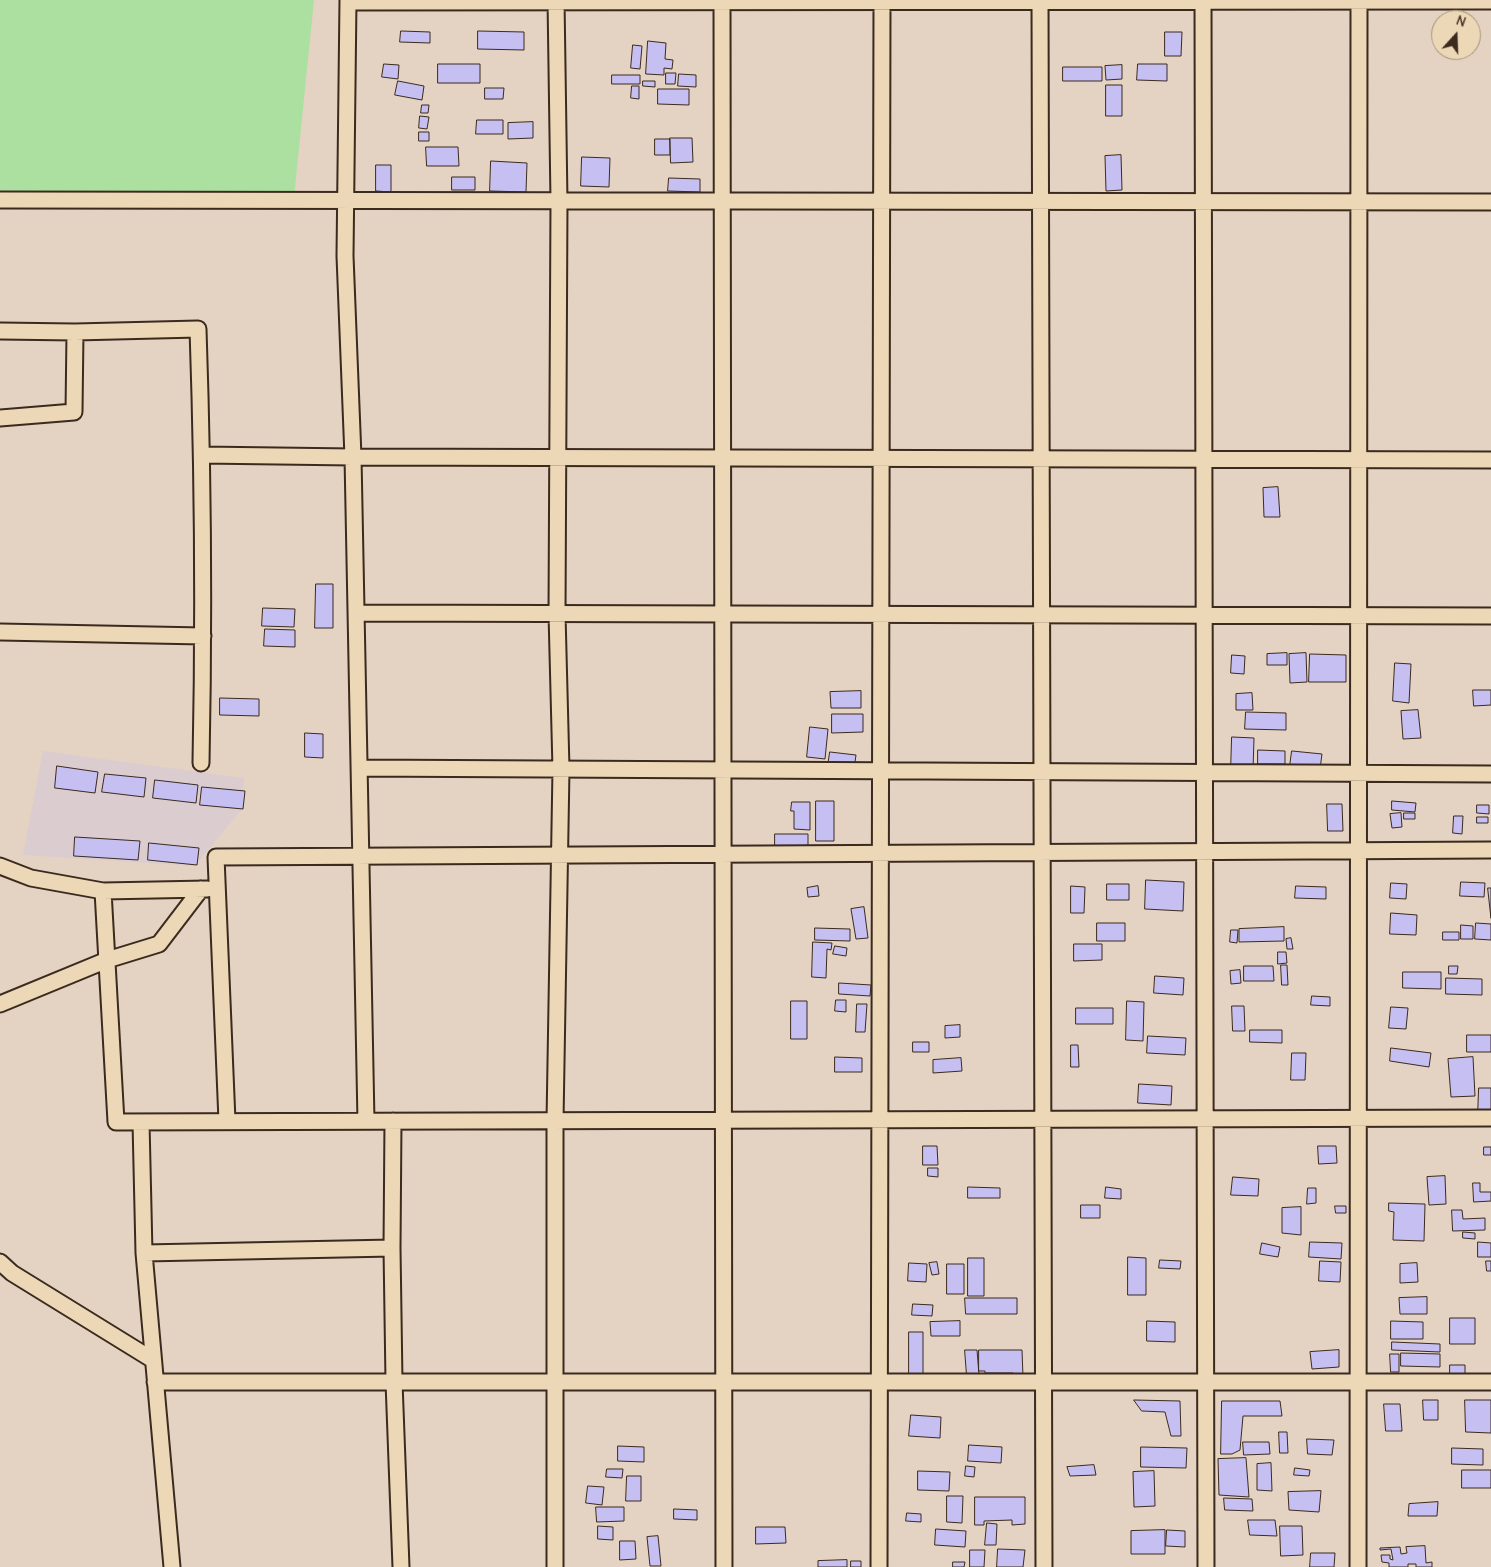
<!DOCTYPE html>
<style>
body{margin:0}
#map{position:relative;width:1491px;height:1567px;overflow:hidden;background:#e4d2c2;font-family:"Comic Neue",sans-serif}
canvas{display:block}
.north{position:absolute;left:1431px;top:10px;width:50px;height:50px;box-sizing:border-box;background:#ecd7b6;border:1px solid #a59279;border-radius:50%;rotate:20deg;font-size:14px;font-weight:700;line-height:20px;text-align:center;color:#3b2a1e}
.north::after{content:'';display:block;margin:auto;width:18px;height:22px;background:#3b2a1e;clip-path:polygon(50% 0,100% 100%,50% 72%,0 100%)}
</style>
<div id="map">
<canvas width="1491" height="1567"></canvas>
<div class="north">N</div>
</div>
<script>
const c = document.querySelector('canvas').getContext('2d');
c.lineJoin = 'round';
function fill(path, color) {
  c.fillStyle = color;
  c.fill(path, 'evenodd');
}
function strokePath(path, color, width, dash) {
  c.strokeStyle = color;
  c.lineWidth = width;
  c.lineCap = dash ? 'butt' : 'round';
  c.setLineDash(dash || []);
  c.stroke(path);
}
const built = new Path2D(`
 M43 751 244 778 241 810 195 866 23 855Z`);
const green = new Path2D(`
 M0 0H314L294 197 0 196Z`);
const building = new Path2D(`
 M401 31 430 32V43L400 42Z
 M478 31 524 32V50L478 49Z
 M1165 32H1182L1181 56H1165Z
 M648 41 666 43 665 59 673 60 672 69 664 68V75L646 74Z
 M633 45 642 46 640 69 631 68Z
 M384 64 399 65 398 79 382 77Z
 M438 64H480V83H438Z
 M1138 64H1167V81L1137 80Z
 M1122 65V79L1106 80 1105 66Z
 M1063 67H1102V81H1063Z
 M666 73H676L675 84H666Z
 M679 74 696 75V87L678 86Z
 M612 75H640V84H612Z
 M398 81 424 86 422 100 395 95Z
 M643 81H655V87L643 86Z
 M1106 85H1122V116H1106Z
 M632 86H639V99L631 98Z
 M485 88H504L503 99H485Z
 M658 89H689V105L658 104Z
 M422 105H429L428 113H421Z
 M420 116 429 117 427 129 419 128Z
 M477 120H503V134H476Z
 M533 122V138L508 139V123Z
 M419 132H429V141H419Z
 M670 138H692L693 162 671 163Z
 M655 139H670V155H655Z
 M426 147H458L459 166H427Z
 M1121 155 1122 190 1106 191 1105 156Z
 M582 157 610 158 609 187 581 186Z
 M491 161 527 163 526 192 490 191Z
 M376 165H391V192L376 191Z
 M452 177H475V190H452Z
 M669 178 700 179V192L668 191Z
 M1278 487 1280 517H1264L1263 488Z
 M316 584H333V628H315Z
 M263 608 295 609 294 627 262 626Z
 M265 629 295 630V647L264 646Z
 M1287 653V665H1267V654Z
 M1306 653 1307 682 1290 683 1289 654Z
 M1310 654 1346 655V682H1309Z
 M1232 655 1245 656 1244 674 1231 673Z
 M1395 663 1411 664 1409 703 1393 701Z
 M1473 690H1491V705L1474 706Z
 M861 691V708H831L830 692Z
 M1252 693 1253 710H1236V694Z
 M220 698 259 699V716L220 715Z
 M1418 710 1421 738 1403 739 1401 711Z
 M1246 712 1286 713V730L1245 729Z
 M832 714H863V732L832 733Z
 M810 727 828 729 825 759 807 757Z
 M305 733 323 734V758L305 757Z
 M1232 737 1254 738 1253 770H1231Z
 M1258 750 1285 751V764H1258Z
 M1292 751 1322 754 1320 769 1290 766Z
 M830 752 856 755 854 769 828 766Z
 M57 766 98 772 95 793 55 788Z
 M105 774 146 778 144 797 102 792Z
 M155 780 198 785 196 803 153 798Z
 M202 787 245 791 243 809 200 805Z
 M816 801H834V841H816Z
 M1392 801 1416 803 1415 812 1392 810Z
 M792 802H810V830L794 829V811H791Z
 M1327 804H1342L1343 831H1328Z
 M1477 805H1489V814L1477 813Z
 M1401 813 1402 827 1392 828 1390 814Z
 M1404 813H1415V819H1404Z
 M1454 816H1463L1462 834 1453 833Z
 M1477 817H1488V823H1477Z
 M775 834H808V851L775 847Z
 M75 837 140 841 138 860 74 856Z
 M149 843 199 848 197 865 148 860Z
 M1146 880 1184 882 1183 911 1145 909Z
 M1461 882 1485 883 1484 897 1460 896Z
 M1391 883 1407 884 1406 899 1390 898Z
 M1107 884H1129V900H1107Z
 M818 886 819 896 808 897 807 888Z
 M1071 886 1085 887 1084 913H1071Z
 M1296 886 1326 887V899L1295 898Z
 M1488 888H1491V918Z
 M864 907 868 938 856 939 851 909Z
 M1391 913 1417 915 1416 935 1390 934Z
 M1097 923H1125V941H1097Z
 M1476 923 1491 924V940L1475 939Z
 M1461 925 1473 926V939H1461Z
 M1284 927V941L1239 942V929Z
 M815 928 850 929V941L815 940Z
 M1231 930H1238L1237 943 1230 942Z
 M1443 932H1459V940H1443Z
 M1291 938 1293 949H1287L1286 939Z
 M813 942 832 943 831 950 827 949 826 978 812 977Z
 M1074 944H1102V960L1074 961Z
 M835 946 847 948 846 956 833 954Z
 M1278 952H1286L1287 963 1278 964Z
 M1281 965H1287L1288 985H1282Z
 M1244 966H1273L1274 981H1244Z
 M1449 966H1458L1457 974H1449Z
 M1240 970 1241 983 1231 984 1230 971Z
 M1403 972H1441V989L1403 988Z
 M1155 976 1184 978 1183 995 1154 993Z
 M1446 978 1482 979V995L1446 994Z
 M839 983 871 985 870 996 839 994Z
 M1312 996 1330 997V1006L1311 1005Z
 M836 1000H846V1012L835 1011Z
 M791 1001H807V1039H791Z
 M1127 1001 1144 1002 1143 1041 1126 1040Z
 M857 1004H867L865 1032H856Z
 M1232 1006H1244L1245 1031H1233Z
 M1391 1007 1408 1008 1406 1029 1389 1028Z
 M1076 1008H1113V1024H1076Z
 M960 1025V1037L945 1038V1026Z
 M1250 1030H1282V1043L1250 1042Z
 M1467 1035H1491V1052H1467Z
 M1148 1036 1186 1038 1185 1055 1147 1053Z
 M913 1042H929V1052H913Z
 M1071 1045H1078L1079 1067H1071Z
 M1391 1048 1431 1053 1429 1067 1390 1061Z
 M1292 1053H1306L1305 1080H1291Z
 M835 1057 862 1058V1072H835Z
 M1473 1057 1475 1096 1451 1097 1448 1059Z
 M961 1058 962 1071 933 1073V1060Z
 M1139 1084 1172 1086 1171 1105 1138 1103Z
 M1479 1088H1491V1117L1478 1116Z
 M923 1146H937L938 1165H923Z
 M1318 1146H1336L1337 1163 1319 1164Z
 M1484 1147H1491V1155H1484Z
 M928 1168H938V1177L928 1176Z
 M1445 1176 1446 1204 1429 1205 1427 1177Z
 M1233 1177 1259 1179 1258 1196 1231 1195Z
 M1473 1183H1480V1192H1491V1201L1474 1202Z
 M968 1187 1000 1188V1198H968Z
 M1106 1187 1121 1189V1199L1105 1198Z
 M1308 1188H1316V1203L1307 1204Z
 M1389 1203 1425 1204 1424 1241 1393 1240 1394 1212 1389 1211Z
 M1081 1205H1100V1218H1081Z
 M1335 1206H1346V1213H1336Z
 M1301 1207V1235L1282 1233V1208Z
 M1452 1210H1462L1463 1219 1485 1218V1230L1453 1231Z
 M1463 1232 1475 1233V1239L1463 1238Z
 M1310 1242 1342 1243 1341 1259 1309 1257Z
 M1478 1242 1491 1243V1257H1478Z
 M1262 1243 1280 1247 1278 1257 1260 1254Z
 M1128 1257 1146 1258V1295H1128Z
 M968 1258H984V1296H968Z
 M1160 1260 1181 1261 1180 1269 1159 1268Z
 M1320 1261 1341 1262 1340 1282 1319 1281Z
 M1486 1261H1491V1271H1487Z
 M937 1262 939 1274 932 1275 929 1263Z
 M909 1263 927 1264 926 1282 908 1281Z
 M1417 1263 1418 1282 1400 1283V1264Z
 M947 1264H964V1294H947Z
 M1427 1297V1314H1400L1399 1298Z
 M965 1298H1017V1314H966Z
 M913 1304 933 1305 932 1316 912 1315Z
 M1450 1318H1475V1344H1450Z
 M960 1321V1336H931L930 1322Z
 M1147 1321 1175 1322V1342L1147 1341Z
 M1391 1321 1423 1322V1339H1391Z
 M909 1332H923V1376H909Z
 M1392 1342 1440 1344V1352L1392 1350Z
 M965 1350H977L979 1375 967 1376Z
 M979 1350H1022L1023 1377H1013V1373H985V1371H979Z
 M1339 1350V1367L1312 1369 1310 1352Z
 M1401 1353 1440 1354V1367L1401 1366Z
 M1390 1354H1399V1372H1391Z
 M1450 1365H1465V1374H1450Z
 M1134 1400 1180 1401 1181 1436H1171L1165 1412 1142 1411Z
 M1423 1400H1438V1420H1424Z
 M1465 1400H1491V1433L1466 1432Z
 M1222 1401H1280L1282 1416H1243L1240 1450 1232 1454H1221Z
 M1384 1404H1400L1402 1431H1386Z
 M911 1415 941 1417 940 1438 909 1436Z
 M1279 1432H1287L1288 1453H1280Z
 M1307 1439 1334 1440 1332 1455 1308 1454Z
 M1243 1442H1269L1270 1454 1244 1455Z
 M969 1445 1002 1447 1001 1463 968 1461Z
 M618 1446 644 1447V1462L618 1461Z
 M1141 1447 1187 1448 1186 1468 1141 1467Z
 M1452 1448 1483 1449V1465L1452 1464Z
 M1246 1458 1249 1497 1219 1495 1218 1459Z
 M1271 1463 1272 1491 1257 1490V1464Z
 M1094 1465 1096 1475 1070 1476 1067 1467Z
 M966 1466 975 1467 974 1477 965 1476Z
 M1295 1468 1310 1470 1309 1476 1294 1475Z
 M607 1469H623L622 1478 606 1477Z
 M1462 1470H1491V1488H1462Z
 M918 1471 950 1472 949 1491 918 1490Z
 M1154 1471 1155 1506 1134 1507 1133 1472Z
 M627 1476H641V1501H626Z
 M588 1486 604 1487 602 1505 586 1503Z
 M1321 1491 1319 1512 1289 1510 1288 1492Z
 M947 1496H963L962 1523 947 1522Z
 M975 1497H1025V1524L1012 1525V1520L984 1521V1525H975Z
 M1224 1498 1252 1499 1253 1511 1225 1510Z
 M1438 1502 1437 1516H1408L1409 1504Z
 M596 1507H624V1521L597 1522Z
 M674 1509 697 1510V1520L674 1519Z
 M907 1513 921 1514V1522L906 1521Z
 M1248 1520H1275L1277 1536 1250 1535Z
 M987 1523 997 1524 996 1545H985Z
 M598 1526 613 1527V1540L598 1539Z
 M1280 1526H1302L1303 1555 1281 1556Z
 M756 1527H785L786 1543 756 1544Z
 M936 1529 966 1531 965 1547 935 1545Z
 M1165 1530V1554H1131V1531Z
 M1167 1530 1185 1531V1547L1166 1546Z
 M658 1536 661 1566H650L647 1537Z
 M620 1541H635L636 1559 620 1560Z
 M1425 1546 1426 1563 1432 1562V1567H1416V1564H1408V1567H1389V1563L1382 1562 1381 1555H1390V1559L1393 1560 1391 1549 1380 1550V1548L1400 1547 1401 1554 1407 1553 1406 1547Z
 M998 1549 1025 1550 1023 1567H997Z
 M970 1550H985L984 1567H970Z
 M1311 1553H1335L1334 1567H1310Z
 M847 1560V1567H818V1561Z
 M851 1561H861V1567H851Z
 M953 1562H965L964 1567H953Z`);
const minor = new Path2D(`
 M348 0 345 256 353 457 366 1121
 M722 0 724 1567
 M1040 0 1044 1567
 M1203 0 1206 1567
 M348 2 1491 1
 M0 200 1491 202
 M0 331 75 332 198 329C203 474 204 618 201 763
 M0 418 74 412 75 332
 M202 455 353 457 1491 460
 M356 613 1491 616
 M0 632 203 636
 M359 768 1491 774
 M0 866 31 878 103 891 207 889
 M103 891 116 1122 1491 1118
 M0 1004 107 960 159 944 201 889
 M227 1121 216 857 1491 850
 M393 1121 392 1248 394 1382 401 1567
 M141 1122 144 1253 172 1567
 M144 1253 392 1248
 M0 1262 12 1273 153 1360
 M155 1382H1491
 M555 1567V1121L561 769 557 614 559 201 556 0
 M879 1567 882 0
 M1358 1567 1359 0`);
fill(built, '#dbccd0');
fill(green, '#ace0a1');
fill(building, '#c6bff1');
strokePath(building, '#3b2a1e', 1);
strokePath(minor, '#3b2a1e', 19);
strokePath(minor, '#ecd7b6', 15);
</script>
